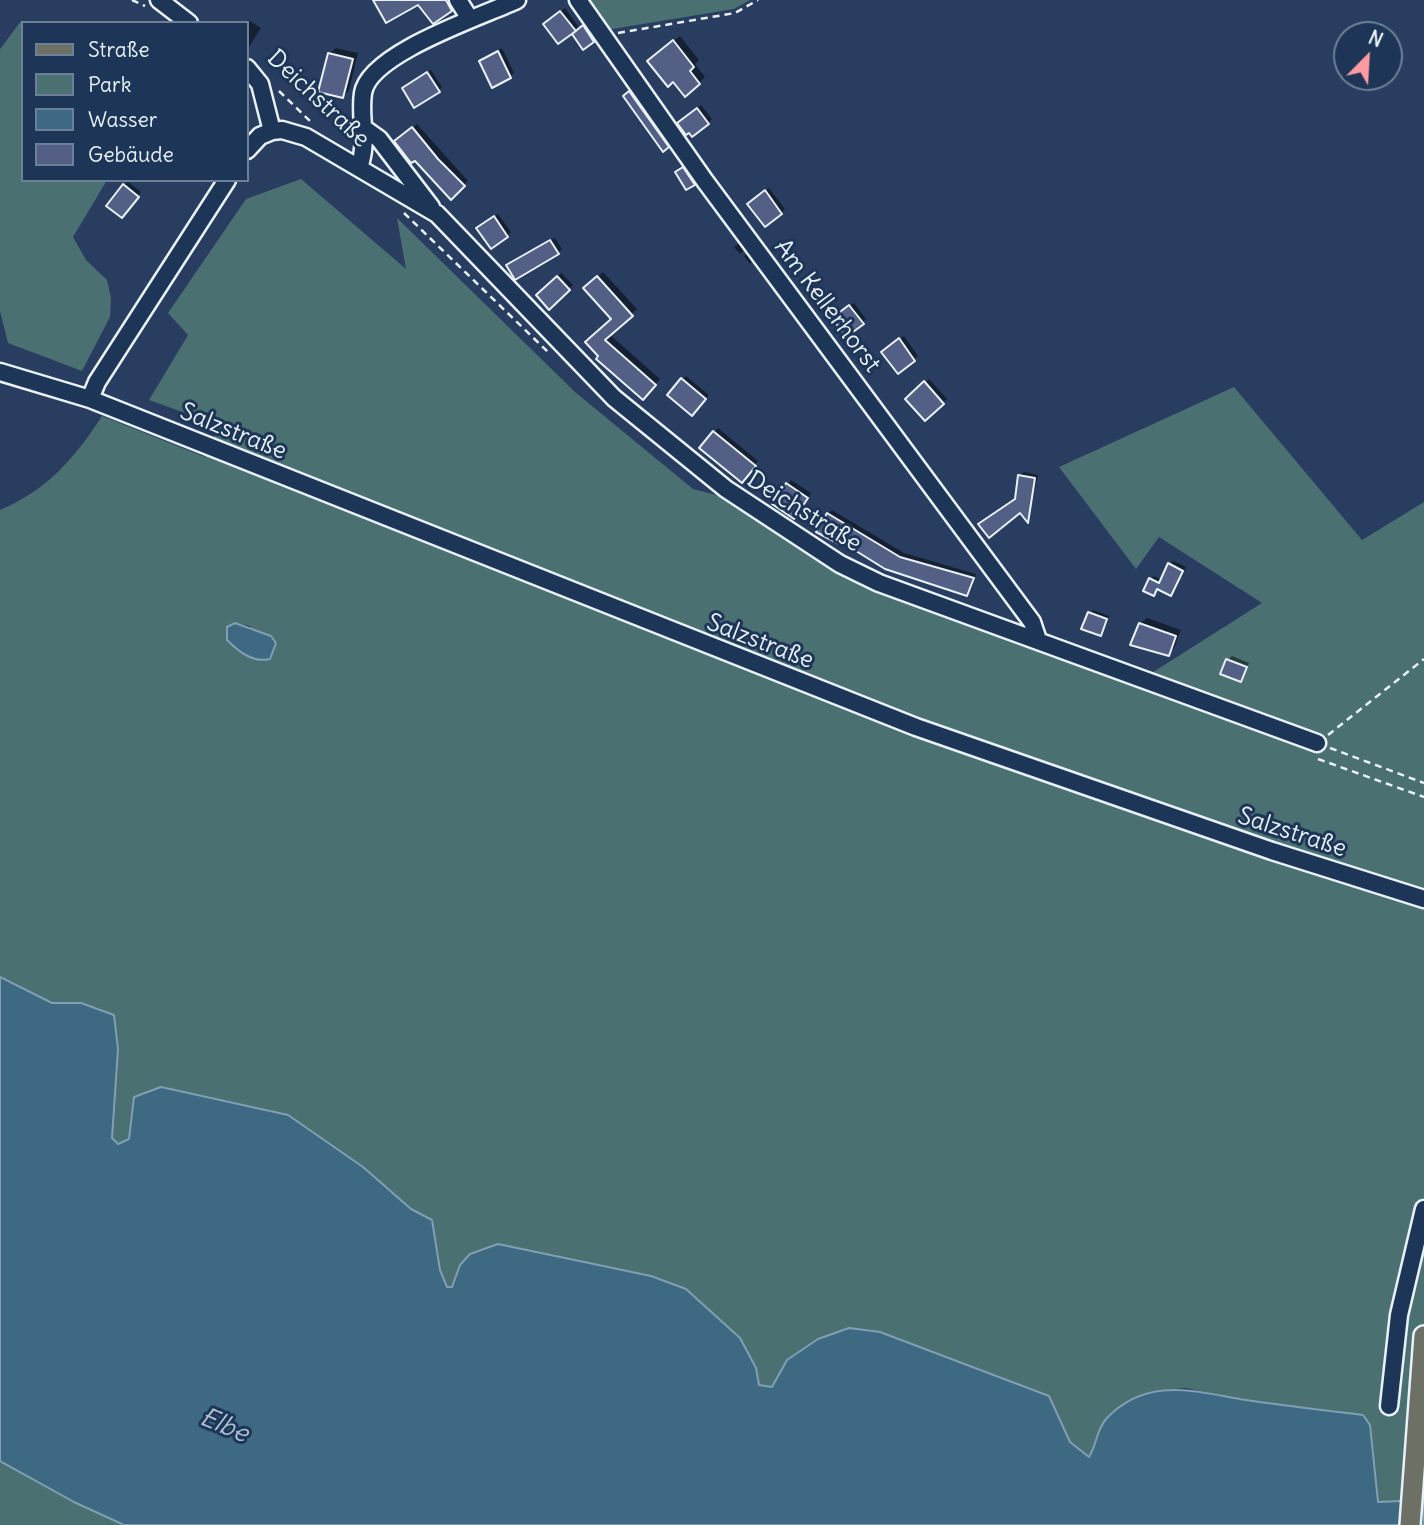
<!DOCTYPE html>
<meta charset="utf-8">
<style>
body{margin:0}
#map{position:relative;width:1424px;height:1525px;overflow:hidden;background:#283d60;font-family:Delius,sans-serif}
canvas{display:block}
.legend{position:absolute;left:21px;top:21px;width:228px;height:161px;box-sizing:border-box;background:#1d3557;border:2px solid #6e8097;margin:0;padding:9px 12px;list-style:none;font-size:21px;color:#e8f1f8}
.legend li{display:flex;align-items:center;gap:14px;height:35px}
.legend b{width:35px;border:2px solid #6e8097}
.north{position:absolute;left:1333px;top:21px;width:70px;height:70px;box-sizing:border-box;background:#1d3557;border:2px solid #6e8097;border-radius:50%;rotate:24deg;font-size:19px;font-weight:700;line-height:28px;text-align:center;color:#e8f1f8}
.north::after{content:'';display:block;margin:auto;width:24px;height:32px;background:#ff9aa2;clip-path:polygon(50% 0,100% 100%,50% 72%,0 100%)}
</style>
<div id="map">
<canvas width="1424" height="1525"></canvas>
<ul class="legend">
<li><b style="height:9px;background:#6c7065"></b>Straße</li>
<li><b style="height:19px;background:#4a7072"></b>Park</li>
<li><b style="height:19px;background:#3d6983"></b>Wasser</li>
<li><b style="height:19px;background:#545f86"></b>Gebäude</li>
</ul>
<div class="north">N</div>
</div>
<script>
const c = document.querySelector('canvas').getContext('2d');
c.lineJoin = 'round';
function fill(path, color) {
  c.fillStyle = color;
  c.fill(path, 'evenodd');
}
function strokePath(path, color, width, dash) {
  c.strokeStyle = color;
  c.lineWidth = width;
  c.lineCap = dash ? 'butt' : 'round';
  c.setLineDash(dash || []);
  c.stroke(path);
}
function write(font, color, halo, rows, align = 'center') {
  c.font = font + ' Delius,sans-serif';
  c.lineWidth = 6;
  c.setLineDash([]);
  c.textBaseline = 'middle';
  c.strokeStyle = halo;
  c.fillStyle = color;
  for (const [text, x, y, turn = 0] of rows) {
    c.save();
    c.translate(x, y);
    c.rotate((+turn || 0) * Math.PI / 180);
    c.textAlign = isNaN(turn) ? turn : align;
    if (halo) c.strokeText(text, 0, 0);
    c.fillText(text, 0, 0);
    c.restore();
  }
}
const green = new Path2D(`
 M586 0H750L734 9 606 30Z
 M21 21 24 23 23 180H107L73 237 86 260 107 280 111 298 110 317 82 371 8 343 0 311V49Z
 M301 179 406 269 397 218 575 392 693 489 716 495 834 565 1139 681 1262 603 1159 537 1136 569 1059 467 1234 387 1362 540 1424 502V1500L1377 1502 1370 1425 1186 1388C1150 1390 1120 1402 1099 1431 1094 1438 1094 1449 1089 1457L1070 1442 1049 1396 880 1332 787 1360 772 1387 759 1385 756 1368 740 1338 686 1289 460 1265 452 1287H447L440 1270 432 1220 411 1209 363 1167 288 1115 161 1087 134 1097 129 1139 118 1144 112 1138 118 1049 114 1016 81 1003H53L0 977V510C46 491 75 458 102 416L205 457 219 425 149 400 188 335 168 313 246 199ZM235 623 250 626 271 659 252 658 227 627Z
 M0 1461 74 1502 124 1525H0Z`);
const water = new Path2D(`
 M235 623 271 636 276 643 270 659C253 663 239 652 227 640V627Z
 M0 977 52 1003H81L114 1015 118 1049 112 1138 118 1144 129 1139 134 1097 161 1087 288 1115 363 1167 411 1209 432 1220 440 1270 447 1287H452L460 1265 470 1254 498 1244 651 1276 686 1289 740 1338 756 1368 759 1385 772 1387 787 1360 818 1339 849 1328 880 1332 1049 1396 1070 1442 1089 1457C1097 1444 1096 1431 1106 1419 1147 1375 1196 1392 1246 1400 1285 1406 1324 1410 1363 1415L1370 1425 1378 1502 1424 1500V1525H124L74 1502 0 1461Z`);
const shadow = new Path2D(`
 M565 8 578 26 575 33 587 23 597 37 583 48 572 31 549 21Z
 M248 20 261 28 247 50 246 23Z
 M680 36 699 60 695 64 705 77 699 83 655 55Z
 M336 48 358 53 349 90 343 96 329 54Z
 M502 48 514 73 510 77 481 61Z
 M431 70 442 87 438 91 408 85Z
 M634 89 671 142 667 146 629 92Z
 M701 105 712 119 708 123 683 119Z
 M417 124 468 181 451 197 400 138Z
 M687 165 697 180 694 183 677 172Z
 M128 182 141 192 126 212 124 185Z
 M769 188 785 209 781 213 753 200Z
 M498 214 511 232 507 236 482 225Z
 M555 238 562 249 558 253 511 262Z
 M742 241 747 247 740 254 734 247Z
 M750 251 756 259 750 264 744 256Z
 M603 272 637 309 609 334 660 379 643 398 587 342 613 319 586 288Z
 M561 273 573 285 549 307 538 296Z
 M854 303 866 319 862 323 838 315Z
 M904 336 918 356 898 371 888 348Z
 M686 376 709 395 696 410 682 380Z
 M929 379 947 399 925 419 907 399Z
 M718 428 758 461 746 477 714 432Z
 M1024 472 1038 475 1028 520 1017 498 1020 476Z
 M791 480 811 493 797 513 774 504Z
 M832 510 904 553 976 574 971 590 967 594 885 567 828 514Z
 M1173 561 1186 567 1175 590 1171 593 1158 587 1154 594 1151 579 1154 576 1162 580Z
 M1093 610 1109 616 1100 634 1089 613Z
 M1147 618 1181 630 1174 648 1168 654 1140 624Z
 M1232 656 1249 663 1241 680 1228 660Z`);
const building = new Path2D(`
 M373 0H446L452 11 433 24 418 5 386 23Z
 M560 11 576 31 558 44 543 24Z
 M583 25 594 42 583 50 572 34Z
 M673 40 694 67 690 71 700 84 685 97 673 82 668 87 647 61Z
 M498 51 511 78 492 88 479 61Z
 M328 53 353 59 343 98 318 92Z
 M427 72 440 92 414 108 402 88Z
 M629 91 669 147 663 152 623 96Z
 M697 108 709 124 692 137 689 133 686 135 677 123Z
 M412 127 438 159 465 186 451 200 415 161 411 163 394 141Z
 M683 167 695 185 686 190 675 172Z
 M123 184 139 197 122 218 106 206Z
 M765 190 782 214 765 227 747 204Z
 M494 216 508 237 491 249 476 228Z
 M550 240 559 254 515 280 506 265Z
 M557 276 570 290 549 310 536 295Z
 M597 276 633 316 605 340 656 385 643 400 596 359 598 356 585 342 611 319 583 288Z
 M849 305 864 324 846 337 832 318Z
 M899 338 915 361 898 374 881 352Z
 M681 378 706 399 692 416 667 395Z
 M924 381 944 404 925 421 905 399Z
 M713 431 756 466 742 483 699 448Z
 M1018 475 1035 478 1028 523 1020 513 989 538 978 524 1015 499Z
 M786 483 808 498 794 519 772 504Z
 M827 513 900 557 974 578 967 596 885 569 840 541 839 544 816 532Z
 M1168 563 1183 571 1171 596 1157 589 1154 596 1143 591 1149 578 1159 583Z
 M1088 612 1107 619 1101 636 1081 629Z
 M1139 623 1176 636 1169 656 1130 645Z
 M1226 659 1247 667 1241 682 1220 674Z`);
const path = new Path2D(`
 M132 0 145 6
 M618 33 735 13 758 0
 M279 91 312 123
 M404 213 548 352
 M1328 735 1424 659
 M1330 748 1424 783
 M1318 759 1424 797`);
const minor = new Path2D(`
 M159 0 189 23
 M458 0 470 19
 M578 0 705 181 1032 622 1038 640
 M247 68 260 84 272 131 282 130 306 137 437 214 614 398 726 489 840 564 879 583 1317 743
 M365 129 379 139 431 207
 M247 150 260 136 272 131
 M359 168C369 139 359 120 363 93 369 53 483 16 517 0
 M0 372 90 399 916 727 1272 851 1424 899
 M90 399 97 382 227 180
 M1389 1406 1399 1315 1424 1209`);
const major = new Path2D(`
 M1410 1525 1424 1336`);
const streetNames = [
 ["Deichstraße",318,99,43],
 ["Am Kellerhorst",827,306,53],
 ["Salzstraße",233,432,22],
 ["Deichstraße",804,512,32],
 ["Salzstraße",760,642,21],
 ["Salzstraße",1292,833,18]
];
const waterNames = [
 ["Elbe",224,1426,23]
];
fill(green, '#4a7072');
fill(water, '#3d6983');
strokePath(water, '#819fb2', 2);
fill(shadow, '#0007');
fill(building, '#545f86');
strokePath(building, '#e8f1f8', 2);
strokePath(minor, '#e8f1f8', 21);
strokePath(major, '#e8f1f8', 24);
strokePath(path, '#e8f1f8', 2.5, [7, 5]);
strokePath(minor, '#1d3557', 16);
strokePath(major, '#6c7065', 19);
write('24px', '#e8f1f8', '#1d3557', streetNames);
write('italic 26px', '#acc1cf', '#1d3557', waterNames);
</script>
